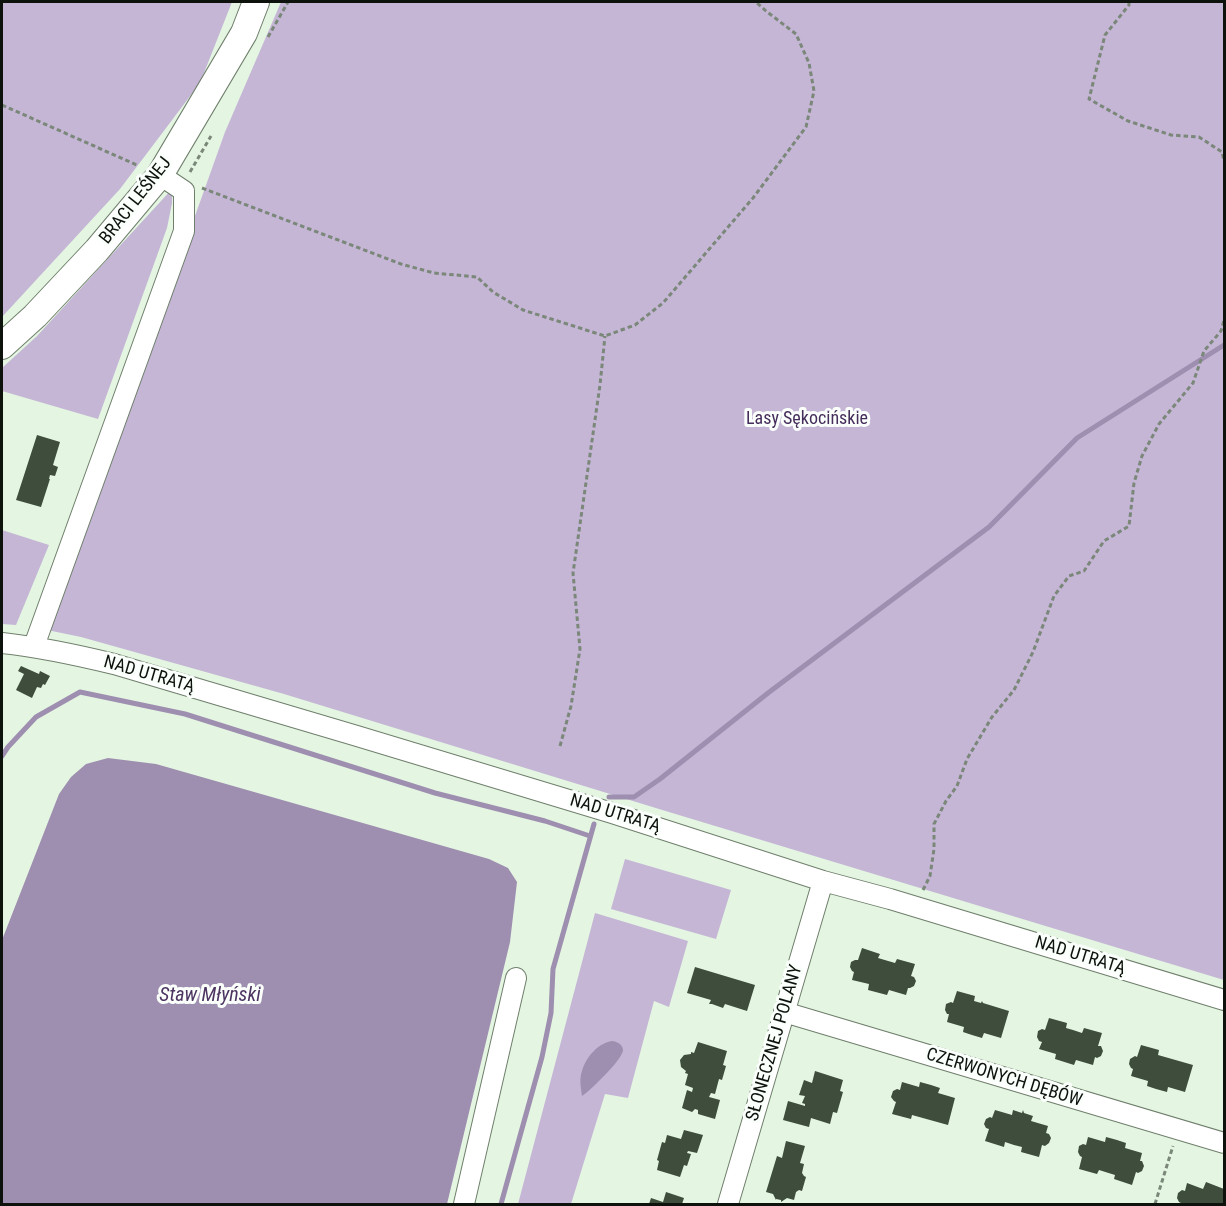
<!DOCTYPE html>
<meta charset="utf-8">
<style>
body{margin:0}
#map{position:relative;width:1226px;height:1206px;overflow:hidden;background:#e4f6e2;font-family:"Roboto Condensed",sans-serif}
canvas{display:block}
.frame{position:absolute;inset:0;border:3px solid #0d130c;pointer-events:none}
</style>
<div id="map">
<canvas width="1226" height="1206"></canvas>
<div class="frame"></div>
</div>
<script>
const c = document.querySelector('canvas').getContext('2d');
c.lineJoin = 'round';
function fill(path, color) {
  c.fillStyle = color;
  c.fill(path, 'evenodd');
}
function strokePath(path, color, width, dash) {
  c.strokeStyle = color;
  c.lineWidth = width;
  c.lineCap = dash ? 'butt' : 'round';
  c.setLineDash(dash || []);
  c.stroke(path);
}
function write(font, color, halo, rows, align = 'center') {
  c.font = font + ' "Roboto Condensed",sans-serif';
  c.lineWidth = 6;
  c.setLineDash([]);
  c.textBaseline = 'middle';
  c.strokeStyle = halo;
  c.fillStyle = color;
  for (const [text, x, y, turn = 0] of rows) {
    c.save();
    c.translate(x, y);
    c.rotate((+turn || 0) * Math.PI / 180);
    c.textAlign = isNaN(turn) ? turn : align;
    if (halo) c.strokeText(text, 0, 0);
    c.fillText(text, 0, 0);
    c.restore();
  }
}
const green = new Path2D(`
 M2 2H232L200 83 120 189 2 317Z
 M281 2H1224V980L659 809 284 694 81 637 47 630 225 132Z
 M172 189V203L167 228 98 419 2 391V368L37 336Z
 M2 530 49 545 16 625 2 624Z
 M625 859 731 890 716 939 611 909Z
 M595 913 688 941 669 1007 654 1001 628 1098 605 1094 571 1204H518Z`);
const water = new Path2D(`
 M108 758 156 764 489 859 508 868 517 882 510 942 447 1204H2V940L59 794 71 777 86 764Z
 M613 1041C618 1042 623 1045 623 1050 623 1059 590 1091 582 1096 581 1088 579 1079 582 1071 586 1057 599 1042 613 1041Z`);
const stream = new Path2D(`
 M2 756 8 747 36 717 80 692 185 714 435 793 545 821 590 836
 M609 797H634L660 779 768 693 989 527 1077 438 1224 345
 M501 1204 542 1057 551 1013 553 969 594 824`);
const building = new Path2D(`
 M37 435 60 442 53 465 58 467 55 476 50 475 49 479H50L41 507 16 500Z
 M21 666 39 674 40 671 50 676 45 685 43 684 41 688 37 687 32 698 16 690 24 674 18 671Z
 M862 948 880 954 878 958 895 963 897 959 915 964 911 976 914 977 916 981 914 986 910 988H908L906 995 889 990 887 995 868 990 869 984 852 980 854 972 852 971 850 967 851 962 855 960H858Z
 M695 967 755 985 747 1011 725 1004 723 1008 712 1004H709L711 1000 687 993Z
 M957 991 975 996 974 1001 981 1003 982 1001 983 1003 1009 1011 1001 1038 984 1033 982 1038 972 1035 963 1032 964 1027 947 1022 949 1014H947L945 1010 946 1004 951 1002 953 1003Z
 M1049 1018 1067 1023 1066 1028 1073 1030 1082 1033 1084 1028 1102 1033 1098 1046H1101L1103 1051 1101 1056 1097 1058 1095 1057 1093 1065 1076 1060 1074 1065 1055 1059 1056 1054 1039 1049 1042 1042 1039 1041 1037 1037 1038 1031 1042 1029 1045 1030Z
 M698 1042 727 1051 723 1065 726 1066 722 1080 719 1079 715 1094 711 1093 709 1097 720 1100 715 1119 698 1114V1110L695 1109 692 1112 682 1108 687 1090 692 1092 693 1088 685 1085 688 1074 685 1073 686 1071 681 1067 680 1060 684 1055 691 1054V1052L694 1053Z
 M1141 1045 1159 1050 1158 1055 1193 1065 1185 1092 1168 1087 1167 1092 1156 1089 1147 1086 1148 1081 1131 1076 1133 1069 1131 1068 1129 1064 1130 1059 1135 1056 1137 1057Z
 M815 1071 843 1080 840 1091 843 1092 837 1113 833 1112 830 1124 811 1118 809 1127 783 1120 788 1101 805 1106V1104L802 1103 805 1096 799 1095 804 1080 812 1083Z
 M902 1082 919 1087 920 1082 931 1085 940 1088 938 1093 955 1098 948 1125 912 1115 911 1119 892 1114 896 1102 894 1101 891 1097 893 1091 897 1089 900 1090Z
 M995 1110 1012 1115 1013 1110 1022 1113 1023 1110 1024 1113 1033 1116 1031 1121 1048 1126 1046 1133 1049 1134 1051 1138 1049 1143 1045 1146 1042 1145 1039 1157 1021 1152 1022 1147 1014 1145 1005 1142 1004 1147 985 1141 989 1129 986 1128 984 1124 986 1119 990 1117 992 1118Z
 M684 1130 703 1135 697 1153 688 1151 687 1153 691 1154 687 1166 684 1165 680 1177 657 1170 659 1161 657 1160 662 1142 665 1143 667 1135 681 1139Z
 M1088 1137 1105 1142 1106 1137 1117 1140 1126 1143 1125 1148 1142 1153 1140 1161H1142L1144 1166 1142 1171 1138 1173 1136 1172 1132 1185 1114 1179 1115 1175 1099 1170 1097 1174 1079 1169 1082 1157 1080 1156 1078 1152 1079 1146 1083 1144 1086 1145Z
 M786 1141 805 1146 800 1163 804 1164 802 1173 804 1176 806 1177 802 1191 799 1190 796 1192 794 1200 787 1198 781 1202V1200L776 1199V1200L773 1194 766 1192 777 1156 782 1158Z
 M1206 1182 1224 1189 1223 1194 1224 1195V1204H1181V1203L1179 1202 1177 1198 1178 1193 1182 1190 1185 1191 1187 1183 1203 1189Z
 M666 1192 684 1198 682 1204H649L651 1198 663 1202Z`);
const path = new Path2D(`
 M1129 2V5L1105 35 1089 99 1128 121 1171 135 1199 137 1222 152 1224 161
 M268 37 288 2
 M2 105 139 166
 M190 172 211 136
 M202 188 401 264 434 273 477 277 493 292 523 310 605 336 635 325 663 303 753 198 806 127 814 91 809 63 796 34 766 11 756 2
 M560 746 571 706 580 649 573 573 600 385 605 336
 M923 890 930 876 934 849V824L946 801 957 786 967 759 992 717 1014 690 1033 652 1054 596 1069 576 1084 571 1104 541 1129 526 1134 483 1142 456 1159 424 1193 383 1204 351 1221 331 1224 320
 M1155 1204 1173 1146`);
const minor = new Path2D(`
 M2 643C40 647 77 655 114 664L357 736 612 813 823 881 890 899 1224 1000
 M34 646 184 231V191L160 175
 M784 1012 1224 1143
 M464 1204 516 978
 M728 1204 823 881`);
const major = new Path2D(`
 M2 346 35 316 97 250 160 175 244 33 256 2`);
const streetNames = [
 ["BRACI LEŚNEJ",136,201,-52],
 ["NAD UTRATĄ",149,675,16],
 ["NAD UTRATĄ",615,814,17],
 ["NAD UTRATĄ",1080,956,17],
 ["SŁONECZNEJ POLANY",775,1043,-74],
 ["CZERWONYCH DĘBÓW",1004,1078,17]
];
const parkNames = [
 ["Lasy Sękocińskie",807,419]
];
const waterNames = [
 ["Staw Młyński",210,996]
];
fill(green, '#c5b6d6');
fill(water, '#9e8eaf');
strokePath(stream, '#9e8eaf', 5);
fill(building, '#3e4d3c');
strokePath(minor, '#6f7f6c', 22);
strokePath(major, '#6f7f6c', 28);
strokePath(path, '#7a8779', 3, [4.5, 3]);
strokePath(minor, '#fff', 20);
strokePath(major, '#fff', 26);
write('18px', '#0d130c', '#fbfffb', streetNames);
write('18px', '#462e5c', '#fbfffb', parkNames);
write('italic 20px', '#4c3462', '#fbfffb', waterNames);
</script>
